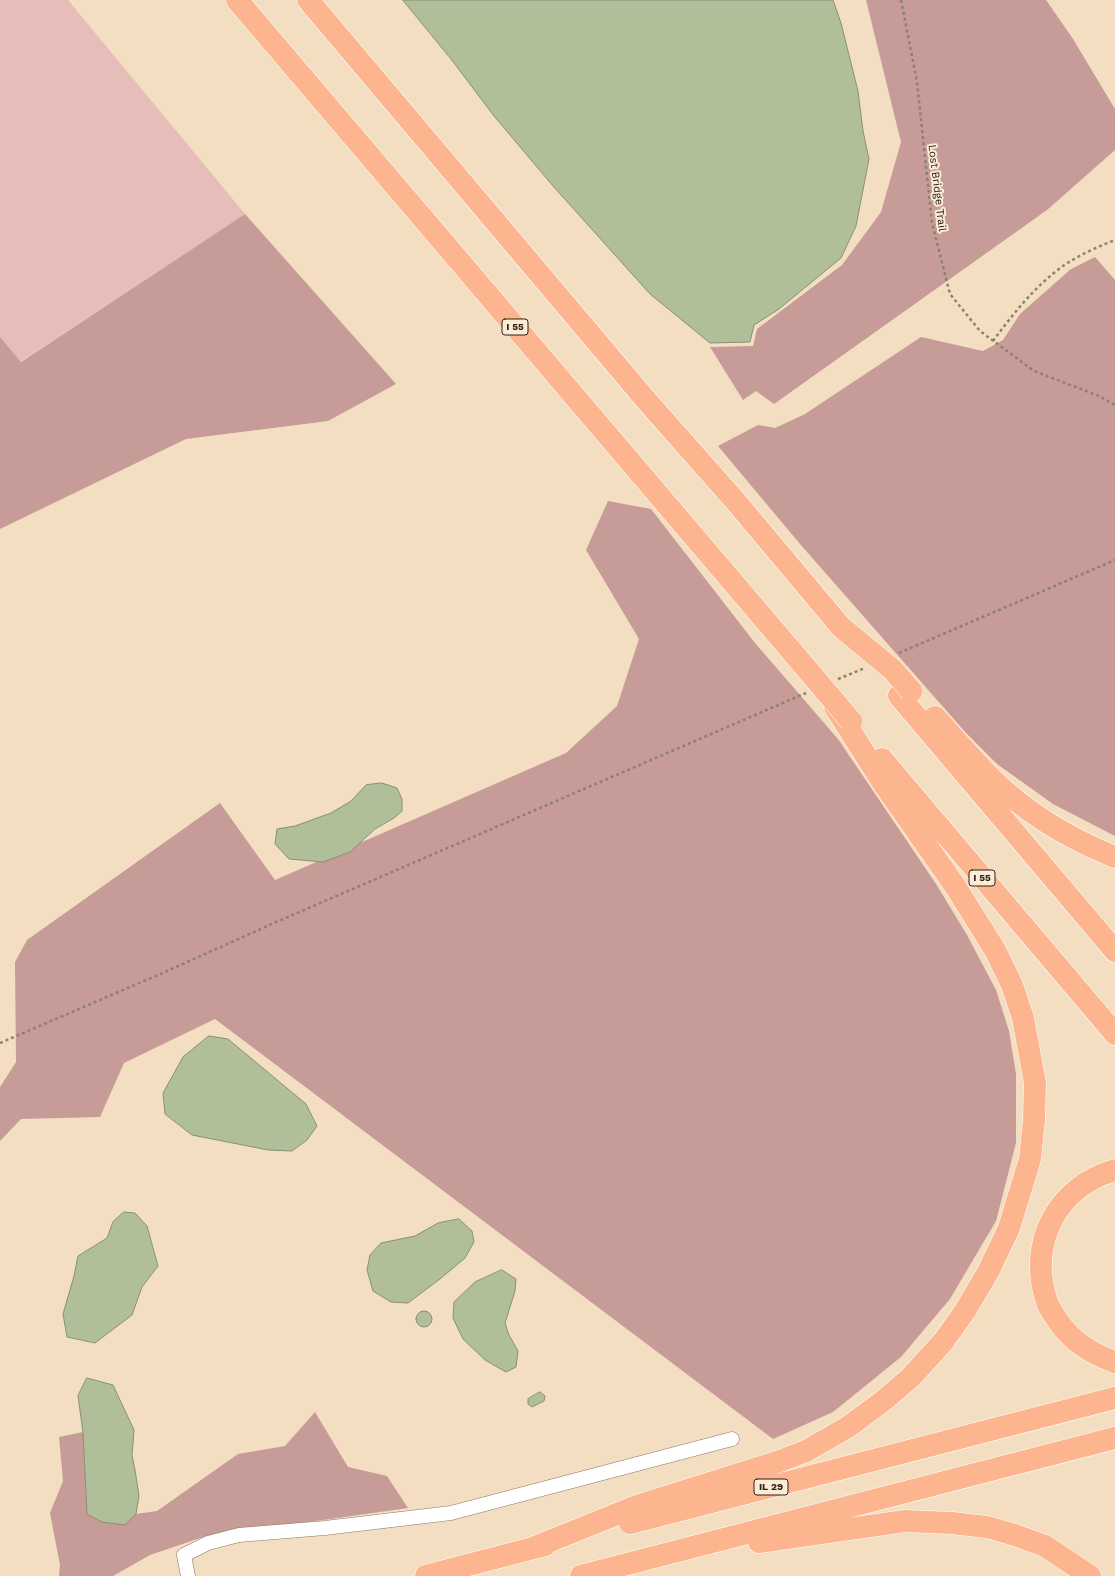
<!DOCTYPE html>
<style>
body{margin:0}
canvas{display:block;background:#f3dec1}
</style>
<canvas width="1115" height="1576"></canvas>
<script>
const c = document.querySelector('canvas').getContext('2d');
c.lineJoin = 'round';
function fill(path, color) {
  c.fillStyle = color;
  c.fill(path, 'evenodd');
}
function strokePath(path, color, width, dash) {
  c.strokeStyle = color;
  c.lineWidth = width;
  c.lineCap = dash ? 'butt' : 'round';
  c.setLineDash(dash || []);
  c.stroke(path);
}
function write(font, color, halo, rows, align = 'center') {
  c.font = font + ' "Work Sans",sans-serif';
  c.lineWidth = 4;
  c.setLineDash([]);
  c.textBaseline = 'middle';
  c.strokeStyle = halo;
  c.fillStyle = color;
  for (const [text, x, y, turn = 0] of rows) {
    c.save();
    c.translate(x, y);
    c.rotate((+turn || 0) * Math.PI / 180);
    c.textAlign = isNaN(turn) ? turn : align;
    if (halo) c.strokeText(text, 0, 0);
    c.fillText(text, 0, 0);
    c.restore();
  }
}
const green = new Path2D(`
 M0 0H68L245 214 20 362 0 337Z`);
const forest = new Path2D(`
 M866 0H1046L1073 39 1115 109V150L1047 210 774 404 756 391 743 400 710 347 753 346 757 329 842 265 881 212 901 142Z
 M245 214 396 384 328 421 186 439 0 529V337L21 362Z
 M1095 257 1115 280V836L1053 804 997 764 966 733 800 544 718 446 758 425 775 428 805 414 921 337 983 351 1003 340 1020 314 1046 291 1071 269Z
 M608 501 651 509 755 643 838 739 936 884 967 935 996 990 1009 1031 1016 1074V1143L996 1221 950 1299 901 1357 833 1412 773 1439 215 1019 124 1063 100 1117 21 1119 0 1141V1087L16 1062 15 962 27 940 220 803 275 880 566 753 617 706 639 639 586 550Z
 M315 1412 348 1467 387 1476 408 1508 203 1537 150 1555 113 1576H59L60 1565 50 1513 63 1481 59 1437 83 1432 87 1514 122 1524 136 1514 157 1511 238 1454 285 1446Z`);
const water = new Path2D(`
 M403 0H833L841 23 858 91 863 131 869 159 856 226 841 258 779 309 754 325 750 342 710 343 650 294 553 186 494 116 451 59Z
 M382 783 397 788 402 799V811L394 818 375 829 350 852 323 862 289 859 275 844 277 829 295 826 331 813 351 801 366 785Z
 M209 1036 228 1039 306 1104 317 1126 307 1140 292 1151 268 1150 192 1135 165 1114 163 1093 183 1057Z
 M124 1212 135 1213 147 1226 158 1266 142 1287 132 1315 95 1343 67 1337 63 1314 74 1276 78 1256 107 1238 113 1222Z
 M459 1219 472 1231 474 1242 465 1258 440 1279 408 1303 391 1302 373 1291 367 1270 370 1255 381 1243 415 1236 438 1223Z
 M502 1270 516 1279 515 1291 505 1323 509 1335 518 1351 516 1367 506 1372 485 1360 463 1339 453 1318 454 1302 475 1282Z
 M416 1319a8 8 0 1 1 16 0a8 8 0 1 1-16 0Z
 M87 1378 113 1385 134 1430 132 1455 135 1470 139 1496 136 1514 125 1525 102 1522 87 1514 83 1432 78 1396Z
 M540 1392 545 1396 544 1401 532 1407 528 1404V1399Z`);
const path = new Path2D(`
 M901 0 917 82 932 223 950 294 980 331 1034 371 1099 396 1115 405
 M993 341C1013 314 1035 286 1063 266 1079 255 1097 247 1115 240
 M899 653 1115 560
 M838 679 865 668
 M0 1043 165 972 274 923 806 693`);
const street = new Path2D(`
 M188 1576 184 1555 208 1543 239 1535 325 1528 451 1513 732 1439`);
const highway = new Path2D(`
 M237 0 794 654
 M308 0 646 400 737 503 841 627
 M899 696 1115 951
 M935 717C954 738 972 759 991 778 1026 813 1070 839 1115 857
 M882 759 1115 1034
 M1115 1170C1057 1186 1027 1244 1047 1302 1048 1306 1052 1311 1054 1315 1068 1339 1089 1353 1115 1362
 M630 1523 1115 1398
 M759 1542 905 1521 952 1523 987 1527 1015 1535 1045 1546 1090 1576
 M530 1549 637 1506 780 1461 806 1451 848 1427 883 1401 910 1378 943 1342 965 1311 988 1272 1009 1228 1030 1159 1034 1120 1035 1083 1023 1018 1012 985 995 950 955 886 885 786 835 707
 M426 1576 545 1545
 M581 1576 1115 1438`);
const highwayBridge = new Path2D(`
 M841 627 893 670 911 691
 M794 654 851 721`);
const shields = [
 [515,327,26],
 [982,878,26],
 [771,1487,34]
];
const shieldNames = [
 ["I 55",515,327],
 ["I 55",982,878],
 ["IL 29",771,1487]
];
const streetNames = [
 ["Lost Bridge Trail",937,188,83]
];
fill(green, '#e6bdb9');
fill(forest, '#c79b97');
fill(water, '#b0bf9a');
strokePath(water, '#889073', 1);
strokePath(street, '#8c785f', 15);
strokePath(highway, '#fff', 23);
strokePath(path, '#8f816d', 2.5, [3, 3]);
strokePath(street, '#fff', 14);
strokePath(highway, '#fcb58e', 22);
strokePath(highwayBridge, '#fff', 23, []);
strokePath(highwayBridge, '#fcb58e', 22);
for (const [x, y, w] of shields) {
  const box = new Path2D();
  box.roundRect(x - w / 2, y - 8, w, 16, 3);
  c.fillStyle = '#fdebd5';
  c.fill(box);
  strokePath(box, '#2b2318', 1);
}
write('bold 10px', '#2b2318', null, shieldNames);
write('11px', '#2b2318', '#fdebd5', streetNames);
</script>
